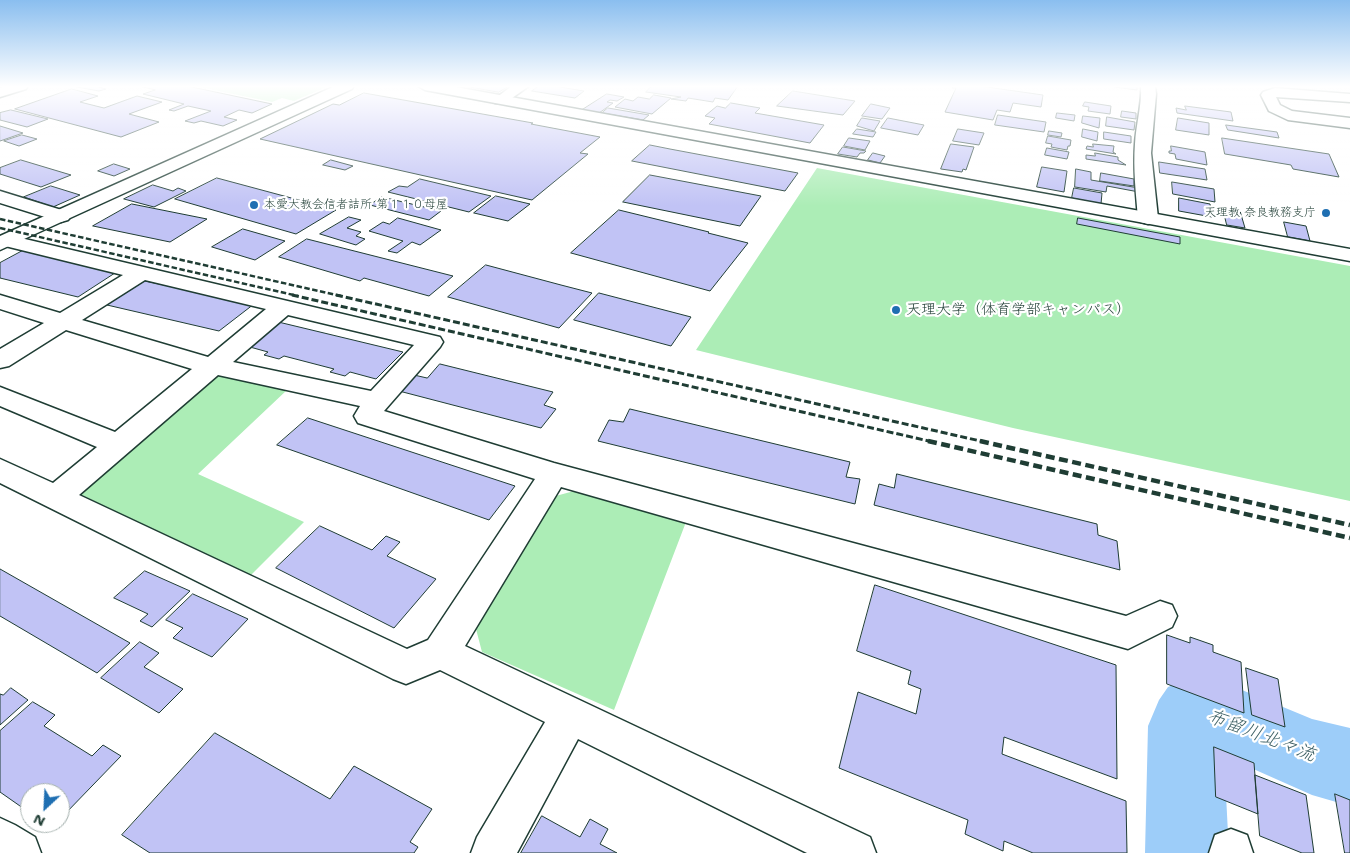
<!DOCTYPE html>
<meta charset="utf-8">
<style>
body{margin:0}
#map{position:relative;width:1350px;height:853px;overflow:hidden;background:#fff;font-family:"Shantell Sans",sans-serif}
canvas{display:block}
.north{position:absolute;left:20px;top:783px;width:50px;height:50px;box-sizing:border-box;background:#fff;border:1px solid #a5b1ae;border-radius:50%;rotate:205deg;font-size:14px;font-weight:700;line-height:20px;text-align:center;color:#1f3d34}
.north::after{content:'';display:block;margin:auto;width:18px;height:22px;background:#1f6fb2;clip-path:polygon(50% 0,100% 100%,50% 72%,0 100%)}
</style>
<div id="map">
<canvas width="1350" height="853"></canvas>
<div class="north">N</div>
</div>
<script>
const c = document.querySelector('canvas').getContext('2d');
c.lineJoin = 'round';
function fill(path, color) {
  c.fillStyle = color;
  c.fill(path, 'evenodd');
}
function strokePath(path, color, width, dash) {
  c.strokeStyle = color;
  c.lineWidth = width;
  c.lineCap = dash ? 'butt' : 'round';
  c.setLineDash(dash || []);
  c.stroke(path);
}
function write(font, color, halo, rows, align = 'center') {
  c.font = font + ' "Shantell Sans","Klee One",sans-serif';
  c.lineWidth = 4.5;
  c.setLineDash([]);
  c.textBaseline = 'middle';
  c.strokeStyle = halo;
  c.fillStyle = color;
  for (const [text, x, y, turn = 0] of rows) {
    c.save();
    c.translate(x, y);
    c.rotate((+turn || 0) * Math.PI / 180);
    c.textAlign = isNaN(turn) ? turn : align;
    if (halo) c.strokeText(text, 0, 0);
    c.fillText(text, 0, 0);
    c.restore();
  }
}
const green = new Path2D(`
 M195 86H329L294 101 282 98 272 102Z
 M817 168 1350 266V501L1013 428 696 350Z
 M217 372 287 390 198 474 304 522 247 579 78 493Z
 M574 491 686 522 614 710 482 652 476 629 552 497Z`);
const river = new Path2D(`
 M1194 676 1213 678 1312 719 1350 728V806L1312 795 1224 756 1229 853H1145L1148 726 1159 700 1168 687Z`);
const building = new Path2D(`
 M95 86 106 89 99 91 77 87Z
 M139 86H187L272 104 252 113 239 110 224 117 237 120 223 126 201 121 194 123 185 121 211 111 188 106 174 111 169 110 184 104 143 94 155 90Z
 M464 86H509L499 92Z
 M539 86H554L584 91 575 98 532 91Z
 M652 86H738L728 100 715 98 713 102 688 98 686 101 671 99 681 97 646 92Z
 M953 86H980L1043 95 1041 107 1013 103 1010 112 997 110 993 120 945 112 956 88H953Z
 M1114 86H1137V90L1114 87Z
 M72 89 98 96 80 102 104 108 137 96 162 102 129 114 159 122 121 137 15 109Z
 M793 91 855 101 843 115 777 106Z
 M364 93 533 123 531 124 600 137 580 153 588 154 532 200 260 139 333 104 339 105Z
 M607 94 624 97 617 101 610 100 607 102 613 103 599 113 582 110Z
 M654 95 671 98 652 114 615 107 625 99 633 101 638 97 649 99Z
 M1085 102 1111 106 1110 114 1088 111 1089 107 1083 106Z
 M731 103 760 108 755 113 824 125 810 143 709 124 715 118 705 116 717 106 725 108Z
 M871 104 890 108 882 119 862 116Z
 M1185 106 1231 112 1233 121 1177 113 1176 108 1186 110Z
 M608 108 649 115 643 120 602 113Z
 M11 110 48 119 27 127 0 120V113Z
 M1122 111 1136 113V119L1121 117Z
 M1057 113 1075 115 1074 121 1056 118Z
 M998 115 1046 122 1044 132 995 125Z
 M1083 116 1100 118 1099 128 1082 123Z
 M1107 117 1135 122 1134 130 1106 126Z
 M862 118 880 121 874 131 857 126Z
 M888 118 924 125 918 135 881 128Z
 M1178 118 1209 123V135L1176 130Z
 M1226 125 1277 132 1279 138 1228 130Z
 M0 126 23 133 0 141Z
 M857 129 876 132 873 137 853 134Z
 M958 129 984 133 979 145 953 141Z
 M1083 129 1098 132 1097 141 1082 137Z
 M1049 131 1062 133 1061 137 1048 135Z
 M1104 132 1131 136V143L1104 139Z
 M22 135 37 139 19 146 4 141Z
 M1048 136 1071 140 1070 146H1068L1067 150 1051 147 1052 144 1046 143Z
 M849 138 870 141 865 150 844 146Z
 M1222 138 1329 154 1339 177 1293 169 1291 165 1225 154Z
 M951 144 974 147 966 170 963 169 962 172 941 169Z
 M1093 144 1114 146 1113 152 1116 154 1086 149 1087 146 1093 147Z
 M650 145 670 149 798 173 785 191 632 161Z
 M1171 146 1205 152 1207 165 1176 159 1175 154 1169 153V151H1171Z
 M843 147 866 151 864 153H860L857 157 838 154Z
 M1047 148 1069 152 1067 159 1045 155Z
 M873 153 885 156 880 163 868 160Z
 M1095 153 1118 157V160L1126 165 1086 159V155L1095 156Z
 M21 160 71 175 41 187 0 174V168Z
 M331 160 353 166 345 170 323 165Z
 M1159 162 1205 169 1207 180 1160 173Z
 M114 164 130 169 114 176 98 171Z
 M1042 167 1067 171 1064 192 1037 187Z
 M1076 169 1091 172V180L1139 188V192L1107 186 1106 192 1075 187Z
 M1101 173 1134 179V186L1100 181Z
 M650 175 761 196 740 226 623 202Z
 M217 178 336 210 296 234 175 199Z
 M420 179 491 196 469 212 388 192 399 186 407 187Z
 M1172 182 1214 189 1215 202 1173 194Z
 M153 185 173 191 178 188 186 191 154 207 124 199Z
 M51 186 80 195 53 207 24 197Z
 M1074 188 1102 193 1101 204 1072 198Z
 M496 196 530 204 508 221 474 213Z
 M382 197 441 211 429 220 370 205Z
 M1179 198 1210 204 1212 217 1179 211Z
 M132 204 207 219 170 242 93 226Z
 M1223 208 1240 211 1245 228 1227 225Z
 M619 210 709 232 708 233 748 243 710 291 571 253Z
 M349 217 361 220 347 228 361 232 356 236 365 239 356 245 320 234Z
 M398 218 441 230 420 245 412 242 397 253 388 251 403 241 369 231 383 222 389 224Z
 M1078 218 1180 237V244L1077 224Z
 M1284 222 1306 226 1310 241 1288 237Z
 M243 229 285 241 255 260 212 247Z
 M307 239 453 276 429 296 364 278 360 281 279 257Z
 M24 250 118 271 78 297 0 278V263Z
 M486 265 561 285 592 293 559 328 448 297Z
 M145 281 254 304 219 331 107 305Z
 M599 293 691 317 671 346 574 320Z
 M270 320 403 352 376 379 350 372 345 376 330 372 334 369 284 356 279 359 264 355 268 352 239 344Z
 M440 364 553 392 544 405 556 409 541 428 399 391 414 375 427 378Z
 M630 409 850 462 846 477 860 479 855 504 598 441 609 420 623 422Z
 M308 418 515 486 489 520 277 445Z
 M897 474 1097 524 1098 535 1117 541 1120 570 874 505 879 484 894 488Z
 M320 526 372 550 386 536 400 542 387 556 436 579 394 628 276 568Z
 M0 569 130 643 97 673 0 616Z
 M145 571 190 591 152 627 140 621 148 614 114 598Z
 M875 585 1116 665 1117 779 1004 737 1002 754 1126 801 1127 853H1033L1004 841 1003 851 965 834 968 820 839 768 858 692 916 714 921 689 908 684 911 671 857 651Z
 M193 594 248 619 212 657 173 638 183 628 166 620Z
 M1167 635 1190 643V637L1213 645V652L1241 662 1244 713 1167 684Z
 M140 642 159 653 144 667 183 689 159 713 101 678Z
 M1246 668 1278 679 1285 727 1252 715Z
 M11 688 28 700 0 725V694L3 695Z
 M33 702 55 715 44 726 92 756 103 745 121 756 63 816 60 814V793H30V813L0 792V731Z
 M215 733 330 799 354 766 432 809 410 842 418 847 414 853H150L122 835Z
 M1214 747 1254 763 1258 814 1216 797Z
 M1255 775 1306 795 1314 853H1302L1260 836Z
 M1335 794 1350 800V853H1345Z
 M542 816 580 837 590 819 608 829 600 844 617 853H521Z`);
const street = new Path2D(`
 M6 86H28L26 89 0 97V88Z
 M512 86H529L505 103H495L493 100Z
 M1141 86H1155L1156 94 1151 153 1158 218 1155 222 1148 224 1141 222 1138 218C1136 194 1133 169 1135 144 1136 124 1142 106 1141 86Z
 M1275 88 1350 94V102L1276 97 1280 105 1292 111 1350 118V128L1288 120 1269 111 1261 95 1263 92Z
 M0 191 68 212 71 216 68 220 61 222 0 203Z
 M8 235 440 337 443 342 440 347 384 411 554 463 1126 616 1160 601 1172 605 1177 616 1172 627 1128 649 561 487 465 646 870 837 876 853H807L578 739 517 853H471L477 837 545 722 440 670 406 684 393 679 0 483V459L53 483 97 447 0 406V387L115 432 192 369 66 330 9 366 0 368V349L44 323 0 309V295L60 313 123 275 1 245 0 238ZM145 280 266 309 208 357 82 320ZM288 315 414 345 371 391 233 362ZM218 375 360 406 354 416 358 423 535 479 428 640 407 649 79 495Z
 M0 818 15 825 35 837 41 853H0Z
 M1231 829 1247 835 1253 853H1209L1215 835Z`);
const secondary = new Path2D(`
 M335 86H354L352 89 0 250V236Z
 M418 86H450L1350 249V261L425 90Z`);
const railFar2 = new Path2D(`
 M0 219 341 296
 M0 228 298 296`);
const railFar1 = new Path2D(`
 M292 295 933 442
 M336 295 985 442`);
const rail = new Path2D(`
 M928 441 1350 538
 M980 441 1350 525`);
const markers = [
 [254,205,5,"#1f6fb2"],
 [1326,213,5,"#1f6fb2"],
 [896,310,5,"#1f6fb2"]
];
const farPoinames = [
 ["本愛大教会信者詰所 第１１０母屋",264,205],
 ["天理教 奈良教務支庁",1316,213,"right"]
];
const poiNames = [
 ["天理大学（体育学部キャンパス）",906,310]
];
const nearWaternames = [
 ["布留川北々流",1261,736,21]
];
fill(green, '#acedb6');
fill(river, '#9dcdf9');
fill(building, '#c1c3f5');
strokePath(building, '#1f3d34', 1);
strokePath(street, '#1f3d34', 3);
strokePath(secondary, '#1f3d34', 3);
fill(street, '#fff');
fill(secondary, '#fff');
strokePath(railFar2, '#1f3d34', 2.5, [5.5, 2.5]);
strokePath(railFar1, '#1f3d34', 3, [7, 3]);
strokePath(rail, '#1f3d34', 4.5, [9, 4.5]);
const sky = c.createLinearGradient(0, 0, 0, 206);
sky.addColorStop(0, '#8abeef');
sky.addColorStop(0.42, '#fff');
sky.addColorStop(1, '#ffffff00');
c.fillStyle = sky;
c.fillRect(0, 0, 1350, 206);
for (const [x, y, r, color] of markers) {
  const dot = new Path2D();
  dot.arc(x, y, r, 0, 2 * Math.PI);
  c.fillStyle = color;
  c.fill(dot);
  strokePath(dot, '#fff', 2);
}
write('12px', '#1f3d34', '#fff', farPoinames, 'left');
write('15px', '#1f3d34', '#fff', poiNames, 'left');
write('italic 19px', '#3e6165', '#fff', nearWaternames);
</script>
